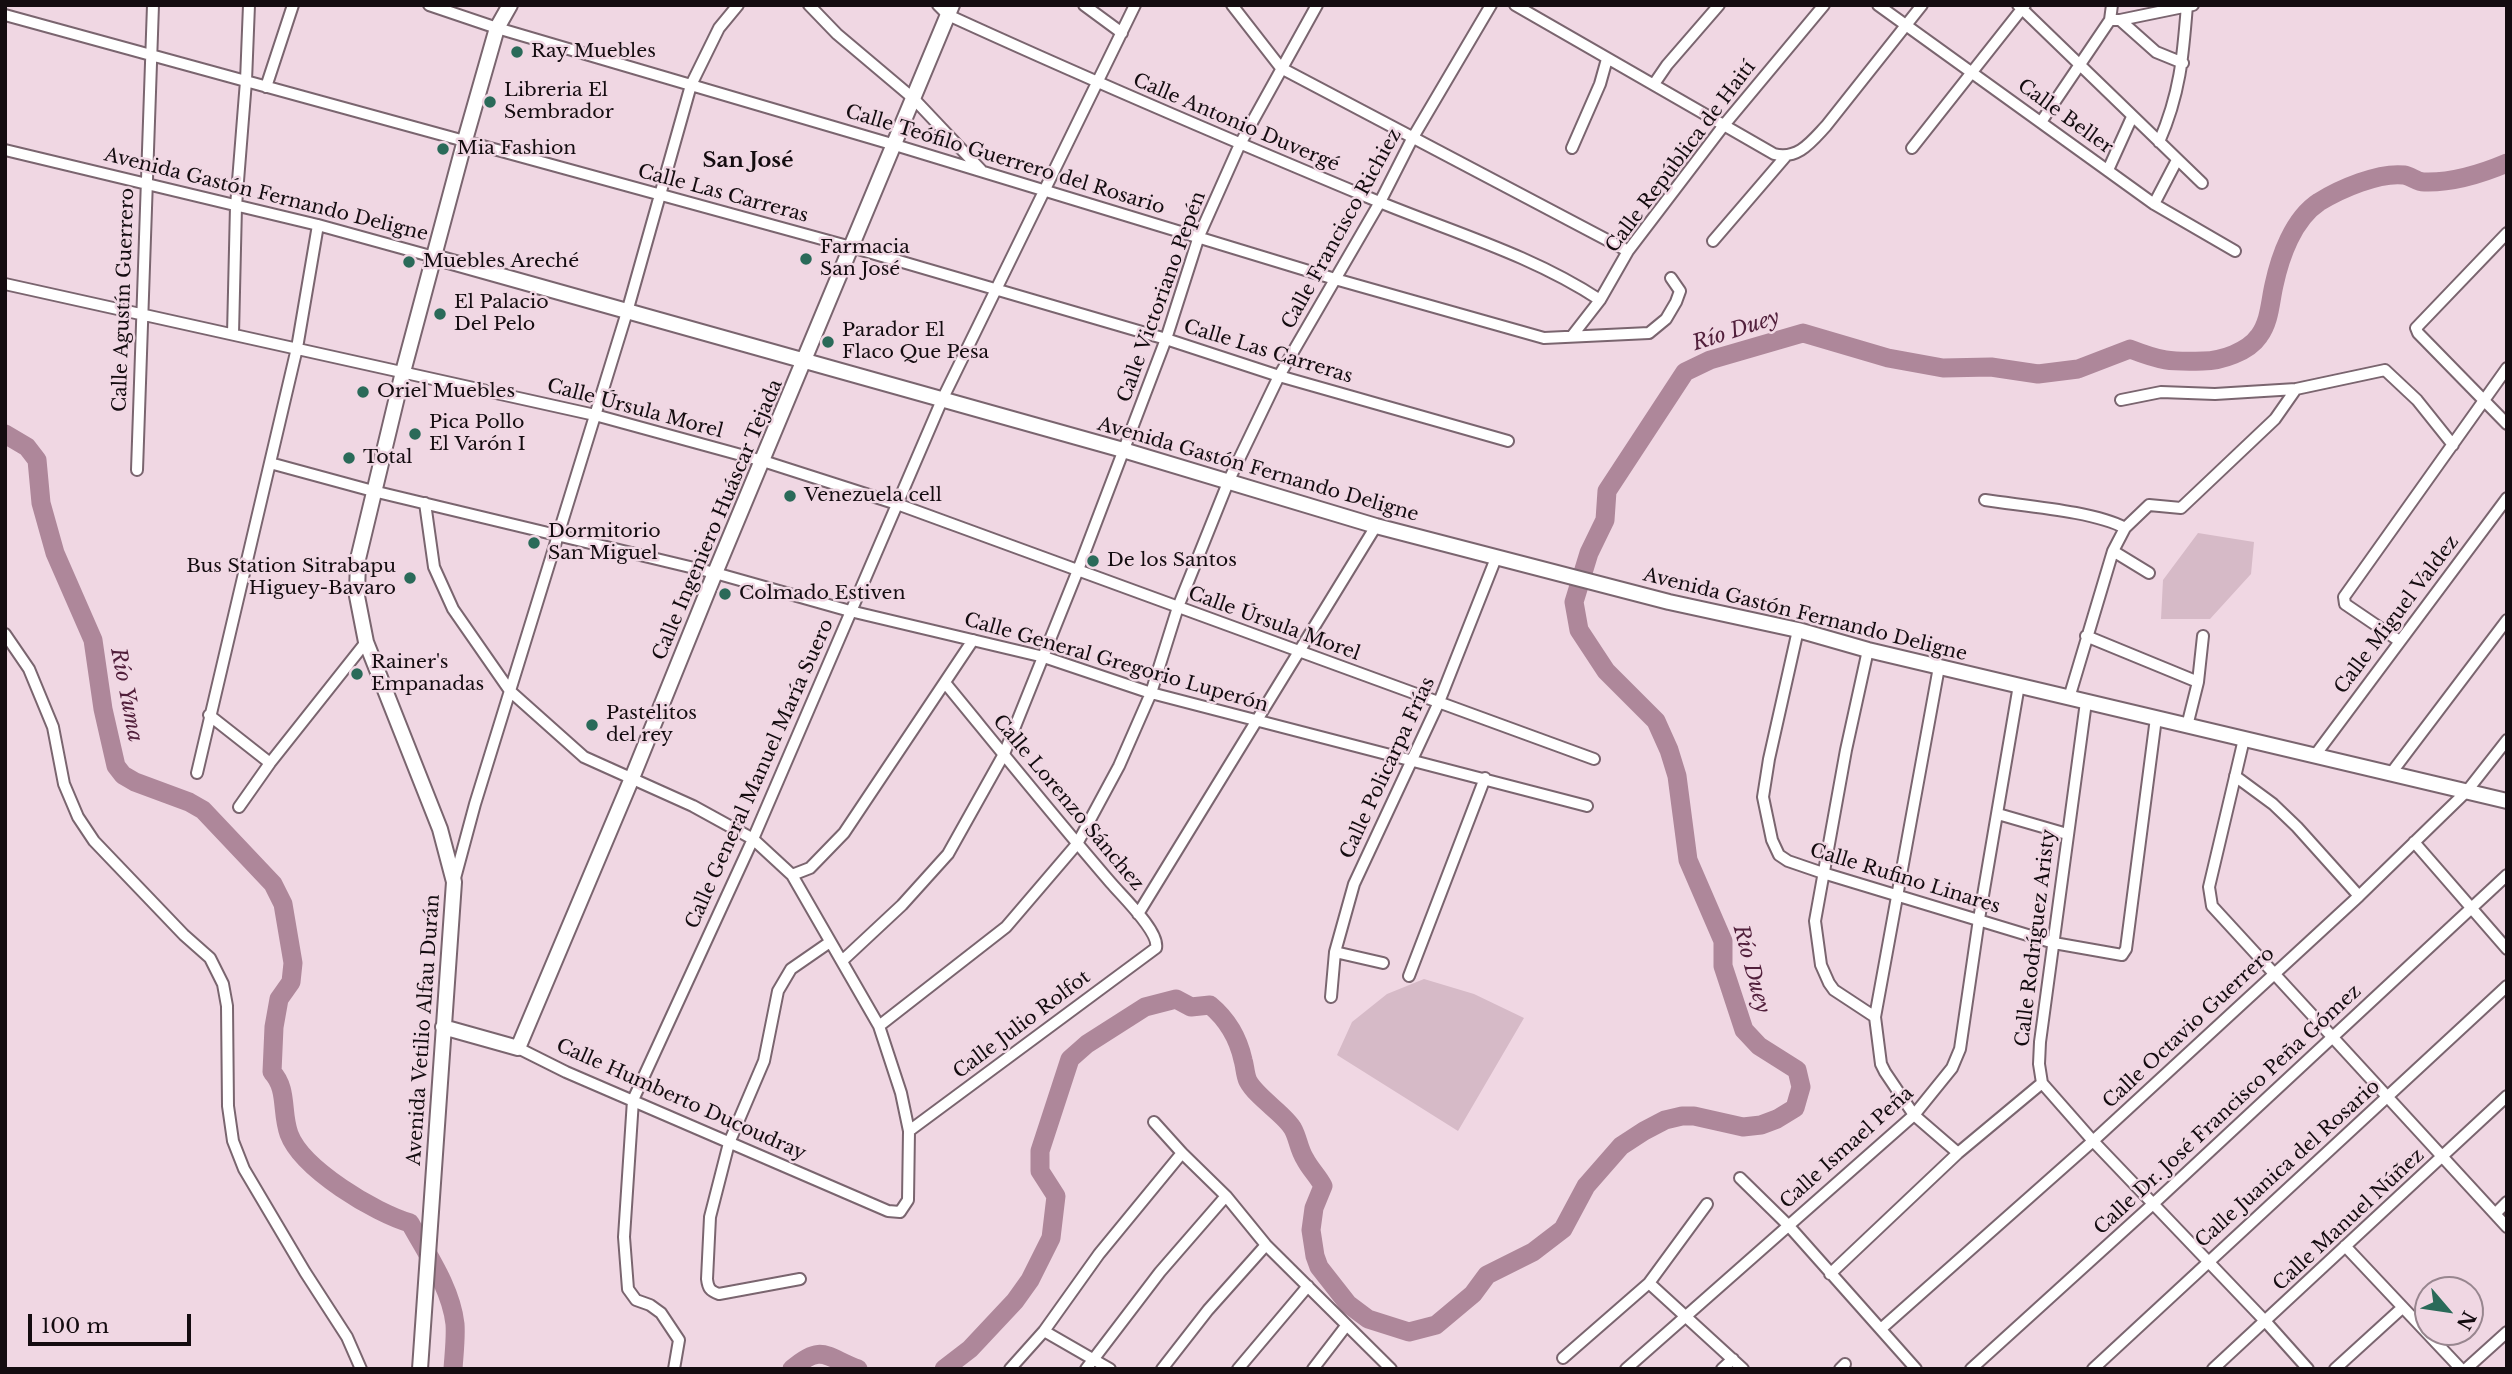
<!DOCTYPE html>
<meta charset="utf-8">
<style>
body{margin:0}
#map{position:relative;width:2512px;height:1374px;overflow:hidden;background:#f0d7e3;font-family:"Libre Baskerville",serif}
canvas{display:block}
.frame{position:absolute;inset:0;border:7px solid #140c10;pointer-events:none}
.north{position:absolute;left:2414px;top:1276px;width:70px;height:70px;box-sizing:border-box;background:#f0d7e3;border:2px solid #98868f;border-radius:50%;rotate:119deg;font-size:19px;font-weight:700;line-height:28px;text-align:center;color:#140c10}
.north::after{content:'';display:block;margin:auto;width:24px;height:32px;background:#2a6a59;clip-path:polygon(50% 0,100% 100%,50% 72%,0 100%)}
.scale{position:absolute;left:28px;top:1314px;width:163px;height:32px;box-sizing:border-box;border:4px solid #140c10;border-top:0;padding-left:9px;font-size:21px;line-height:24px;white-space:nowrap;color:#140c10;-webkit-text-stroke:5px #f0d7e3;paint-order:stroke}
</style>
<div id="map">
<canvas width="2512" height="1374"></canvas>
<div class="frame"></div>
<div class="north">N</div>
<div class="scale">100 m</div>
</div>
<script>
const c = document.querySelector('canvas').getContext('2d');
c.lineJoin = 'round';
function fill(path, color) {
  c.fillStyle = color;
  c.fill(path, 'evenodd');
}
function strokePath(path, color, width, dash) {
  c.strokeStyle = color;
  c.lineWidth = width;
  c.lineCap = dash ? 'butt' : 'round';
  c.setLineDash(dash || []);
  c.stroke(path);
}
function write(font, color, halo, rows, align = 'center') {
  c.font = font + ' "Libre Baskerville",serif';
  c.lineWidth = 5;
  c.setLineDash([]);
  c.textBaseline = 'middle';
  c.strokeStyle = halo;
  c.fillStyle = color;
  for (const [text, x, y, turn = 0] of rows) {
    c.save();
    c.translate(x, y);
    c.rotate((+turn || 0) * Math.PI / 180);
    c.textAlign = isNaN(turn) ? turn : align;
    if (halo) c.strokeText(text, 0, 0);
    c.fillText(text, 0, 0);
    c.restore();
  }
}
const green = new Path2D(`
 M2198 533 2254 542 2251 574 2210 619H2161L2163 580Z
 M1424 979 1474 994 1524 1018 1458 1131 1337 1055 1352 1022 1387 994Z`);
const river = new Path2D(`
 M5 434 27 447 37 460 41 503 55 553 93 640 103 709 116 766 123 775 135 782 189 802 203 810 273 884 283 904 293 963 291 982 279 999 274 1027 272 1072C288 1089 281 1112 289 1134 302 1169 375 1213 410 1223 427 1254 451 1288 455 1324 456 1338 454 1354 453 1369
 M792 1369C822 1343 826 1357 858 1369
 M944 1369 970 1349 1015 1301 1030 1280 1051 1238 1056 1196 1040 1171V1151L1070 1059 1087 1044 1145 1007 1176 999 1191 1007 1210 1005C1228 1020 1238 1037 1243 1060 1245 1066 1245 1075 1248 1081 1257 1098 1286 1115 1293 1129 1298 1138 1299 1150 1305 1159 1310 1169 1318 1176 1323 1186L1314 1208 1311 1230 1315 1256 1319 1267 1348 1304 1368 1319 1409 1332 1436 1325 1473 1294 1487 1275 1533 1252 1563 1229 1586 1186 1621 1146 1644 1131 1665 1120 1682 1116H1694L1743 1127 1761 1125 1777 1119 1795 1108 1801 1087 1797 1070 1759 1046 1744 1030 1723 966V941L1688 860 1677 776 1669 750 1656 721 1606 671 1579 630 1574 602 1589 553 1605 520 1607 491 1685 372 1710 360 1803 333 1888 358 1943 368 1991 367 2038 374 2078 369 2130 349C2161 361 2169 362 2203 361 2221 361 2248 352 2259 336 2270 321 2270 302 2274 285 2280 257 2293 219 2319 202 2340 189 2379 172 2404 175 2411 176 2417 182 2424 182 2452 183 2481 174 2507 163`);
const street = new Path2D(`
 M429 5 497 28 895 145 1335 279 1544 338 1649 333 1666 319 1676 302 1680 291 1671 278
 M809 5 837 34 914 99 981 170
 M938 5 948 15C1090 80 1233 141 1377 201 1452 232 1532 255 1600 300
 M1084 5 1122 33
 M1232 5 1281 68 1628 251
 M1515 5 1774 154C1798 160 1811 142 1826 126L1922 5
 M1878 5 2154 204 2235 251
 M2018 5 2202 183
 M5 15 851 247 1166 339 1279 376 1508 441
 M2110 20H2120L2193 5
 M2120 20 2156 52 2183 63
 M1654 84 1667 65 1719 5
 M266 87 293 5
 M2041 122 2110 20 2112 5
 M2159 142C2180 94 2183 57 2187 5
 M1572 148 1600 84 1607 59
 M1912 148 2025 5
 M5 150 318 225 434 257
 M2108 170 2132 117
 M2154 204 2177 160
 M2507 233 2416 328 2418 333 2507 424
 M1713 241 1786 156
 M5 284 595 415 763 461 897 504 1594 759
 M233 334 236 206 246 81 249 5
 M1572 336 1600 300 1628 251 1724 125 1824 5
 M2121 400 2161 392 2215 394 2296 389 2385 370 2417 400 2453 445
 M270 463 373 491 715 573 850 611 1044 657 1151 693 1587 806
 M137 470 153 5
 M1985 500C2023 506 2094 511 2125 528
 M425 503 434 567 453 609 510 691 584 757 693 806 753 839 792 875 879 1026 901 1093 909 1131 908 1200 900 1212 888 1211 566 1072 518 1048
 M2113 551 2149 573
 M1798 630 1769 759 1763 797 1772 840 1779 855 1788 861 1823 873 2054 943 2122 955 2126 949 2156 718
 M5 634 29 669 53 727 64 784 78 817 94 841 184 935 210 958 223 984 227 1006 228 1106 233 1141 244 1169 305 1272 347 1337 361 1369
 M2086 636 2198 682
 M2398 640 2345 604 2344 597 2507 368
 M1868 650 1846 750 1815 921 1821 965 1829 983 1834 990 1875 1017
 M1939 667 1875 1017 1881 1064 1885 1072 1914 1115 1958 1153
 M2069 698 2113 551 2125 528 2149 505 2181 508 2275 419 2296 389
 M2086 702 2040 1042 2039 1064 2042 1083 2093 1141 2266 1322 2308 1369
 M209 715 270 763
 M2187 726 2198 682 2203 636
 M2244 739 2209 887 2212 906 2507 1227
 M2316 754 2507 498
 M2392 772 2507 620
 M197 773 297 348 318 225
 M2235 776 2273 804 2297 827 2359 896
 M239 807 270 763 366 642
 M1998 814 2067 834
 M2414 842 2507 949
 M792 875 810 868 844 833 973 640
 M454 882 475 804 627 312 691 85 719 28 738 5
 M1138 914 1376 526
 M1335 952 1383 963
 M842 961 902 905 948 854 1004 754 1078 570 1166 339 1199 236 1240 144 1317 5
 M1409 976 1485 778
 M1331 997 1335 952 1354 884 1439 702 1496 558
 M879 1026 1006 927 1077 844 1119 766 1151 693 1178 607 1229 480 1279 376 1380 202 1412 139 1491 5
 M1154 1122 1182 1153 1226 1196 1266 1245 1391 1369
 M909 1131 1156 948C1160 932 1122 896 1111 883 1055 818 1001 751 946 684
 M1740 1178 1788 1225 1916 1369
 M2495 1214 2507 1202
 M2345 1246 2461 1369
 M1830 1274 1958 1153 2042 1083
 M800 1279 719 1294C710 1291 708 1288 707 1279L710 1217 729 1143 764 1061 778 991 791 969 830 942
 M1649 1283 1743 1369
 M1882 1328 2093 1141 2359 896 2467 791 2507 740
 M1044 1331 1110 1369
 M1563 1358 1649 1283 1707 1204
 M674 1369 679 1340 661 1313 650 1305 636 1300 628 1289 624 1237 633 1100 753 839 942 400 1135 5
 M1010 1369 1044 1331 1099 1254 1182 1153
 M1086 1369 1160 1272 1226 1196
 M1162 1369 1208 1310 1266 1245
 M1238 1369 1308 1286
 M1313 1369 1346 1326
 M1626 1369 1914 1115 1952 1068 1960 1049 1979 919 2019 685
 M1722 1369 1733 1359
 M1840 1369 1845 1364
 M1971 1369 2153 1204 2507 875
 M2093 1369 2507 986
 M2213 1369 2507 1096
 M2335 1369 2402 1308
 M2466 1369 2507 1332`);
const secondary = new Path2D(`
 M434 257 1123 450 1376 526 1669 602 1798 630 1868 650 2507 801
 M443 1027 518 1048 632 778 715 573 952 5
 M420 1369 454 882 440 829 366 642 357 596 358 559 403 372 465 140 497 28 510 5`);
const markers = [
 [517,52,7,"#2a6a59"],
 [490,102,7,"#2a6a59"],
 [443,149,7,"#2a6a59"],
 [806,259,7,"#2a6a59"],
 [409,262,7,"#2a6a59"],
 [440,314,7,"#2a6a59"],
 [828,342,7,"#2a6a59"],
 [363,392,7,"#2a6a59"],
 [415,434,7,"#2a6a59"],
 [349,458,7,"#2a6a59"],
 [790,496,7,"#2a6a59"],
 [534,543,7,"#2a6a59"],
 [1093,561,7,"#2a6a59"],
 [410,578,7,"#2a6a59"],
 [725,594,7,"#2a6a59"],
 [357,674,7,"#2a6a59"],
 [592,725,7,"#2a6a59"]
];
const poiNames = [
 ["Ray Muebles",531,52],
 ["Libreria El",504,91],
 ["Sembrador",504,113],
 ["Mia Fashion",457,149],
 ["Farmacia",820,248],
 ["San José",820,270],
 ["Muebles Areché",423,262],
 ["El Palacio",454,303],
 ["Del Pelo",454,325],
 ["Parador El",842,331],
 ["Flaco Que Pesa",842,353],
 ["Oriel Muebles",377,392],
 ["Pica Pollo",429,423],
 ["El Varón I",429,445],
 ["Total",363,458],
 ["Venezuela cell",804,496],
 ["Dormitorio",548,532],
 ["San Miguel",548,554],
 ["De los Santos",1107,561],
 ["Bus Station Sitrabapu",396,567,"right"],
 ["Higuey-Bavaro",396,589,"right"],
 ["Colmado Estiven",739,594],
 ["Rainer's",371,663],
 ["Empanadas",371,685],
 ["Pastelitos",606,714],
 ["del rey",606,736]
];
const streetNames = [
 ["Calle Beller",2065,117,36],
 ["Calle Antonio Duvergé",1236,123,23],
 ["Calle República de Haití",1681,157,-53],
 ["Calle Teófilo Guerrero del Rosario",1005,160,17],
 ["Calle Las Carreras",723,194,15],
 ["Avenida Gastón Fernando Deligne",266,195,14],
 ["Calle Francisco Richiez",1342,229,-61],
 ["Calle Victoriano Pepén",1162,297,-70],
 ["Calle Agustín Guerrero",124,300,-88],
 ["Calle Las Carreras",1268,352,17],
 ["Calle Úrsula Morel",635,409,15],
 ["Avenida Gastón Fernando Deligne",1258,470,16],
 ["Calle Ingeniero Huáscar Tejada",718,520,-67],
 ["Avenida Gastón Fernando Deligne",1805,615,14],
 ["Calle Miguel Valdez",2397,615,-53],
 ["Calle Úrsula Morel",1274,624,20],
 ["Calle General Gregorio Luperón",1116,663,16],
 ["Calle Policarpa Frías",1388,768,-65],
 ["Calle General Manuel María Suero",760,774,-66],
 ["Calle Lorenzo Sánchez",1068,803,50],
 ["Calle Rufino Linares",1905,879,17],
 ["Calle Rodríguez Aristy",2036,938,-83],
 ["Calle Julio Rolfot",1022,1025,-37],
 ["Calle Octavio Guerrero",2189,1028,-43],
 ["Avenida Vetilio Alfau Durán",424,1030,-86],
 ["Calle Humberto Ducoudray",681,1100,24],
 ["Calle Dr. José Francisco Peña Gómez",2228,1110,-43],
 ["Calle Ismael Peña",1847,1148,-42],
 ["Calle Juanica del Rosario",2288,1164,-42],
 ["Calle Manuel Núñez",2349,1220,-43]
];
const neighbourhoodNames = [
 ["San José",748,161]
];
const waterNames = [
 ["Río Duey",1736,331,-18],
 ["Río Yuma",126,695,79],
 ["Río Duey",1751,969,75]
];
fill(green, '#d6bac7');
strokePath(river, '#ae879a', 19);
strokePath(street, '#7a656f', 14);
strokePath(secondary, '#7a656f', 18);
strokePath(street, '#fff', 10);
strokePath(secondary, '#fff', 14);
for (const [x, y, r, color] of markers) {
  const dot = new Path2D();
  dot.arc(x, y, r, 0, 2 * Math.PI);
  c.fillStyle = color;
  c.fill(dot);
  strokePath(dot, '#f0d7e3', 2.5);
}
write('19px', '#140c10', '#f0d7e3', poiNames, 'left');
write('19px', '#140c10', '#f0d7e3', streetNames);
write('bold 21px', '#140c10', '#f0d7e3', neighbourhoodNames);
write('italic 21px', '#511f3b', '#f0d7e3', waterNames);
</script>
